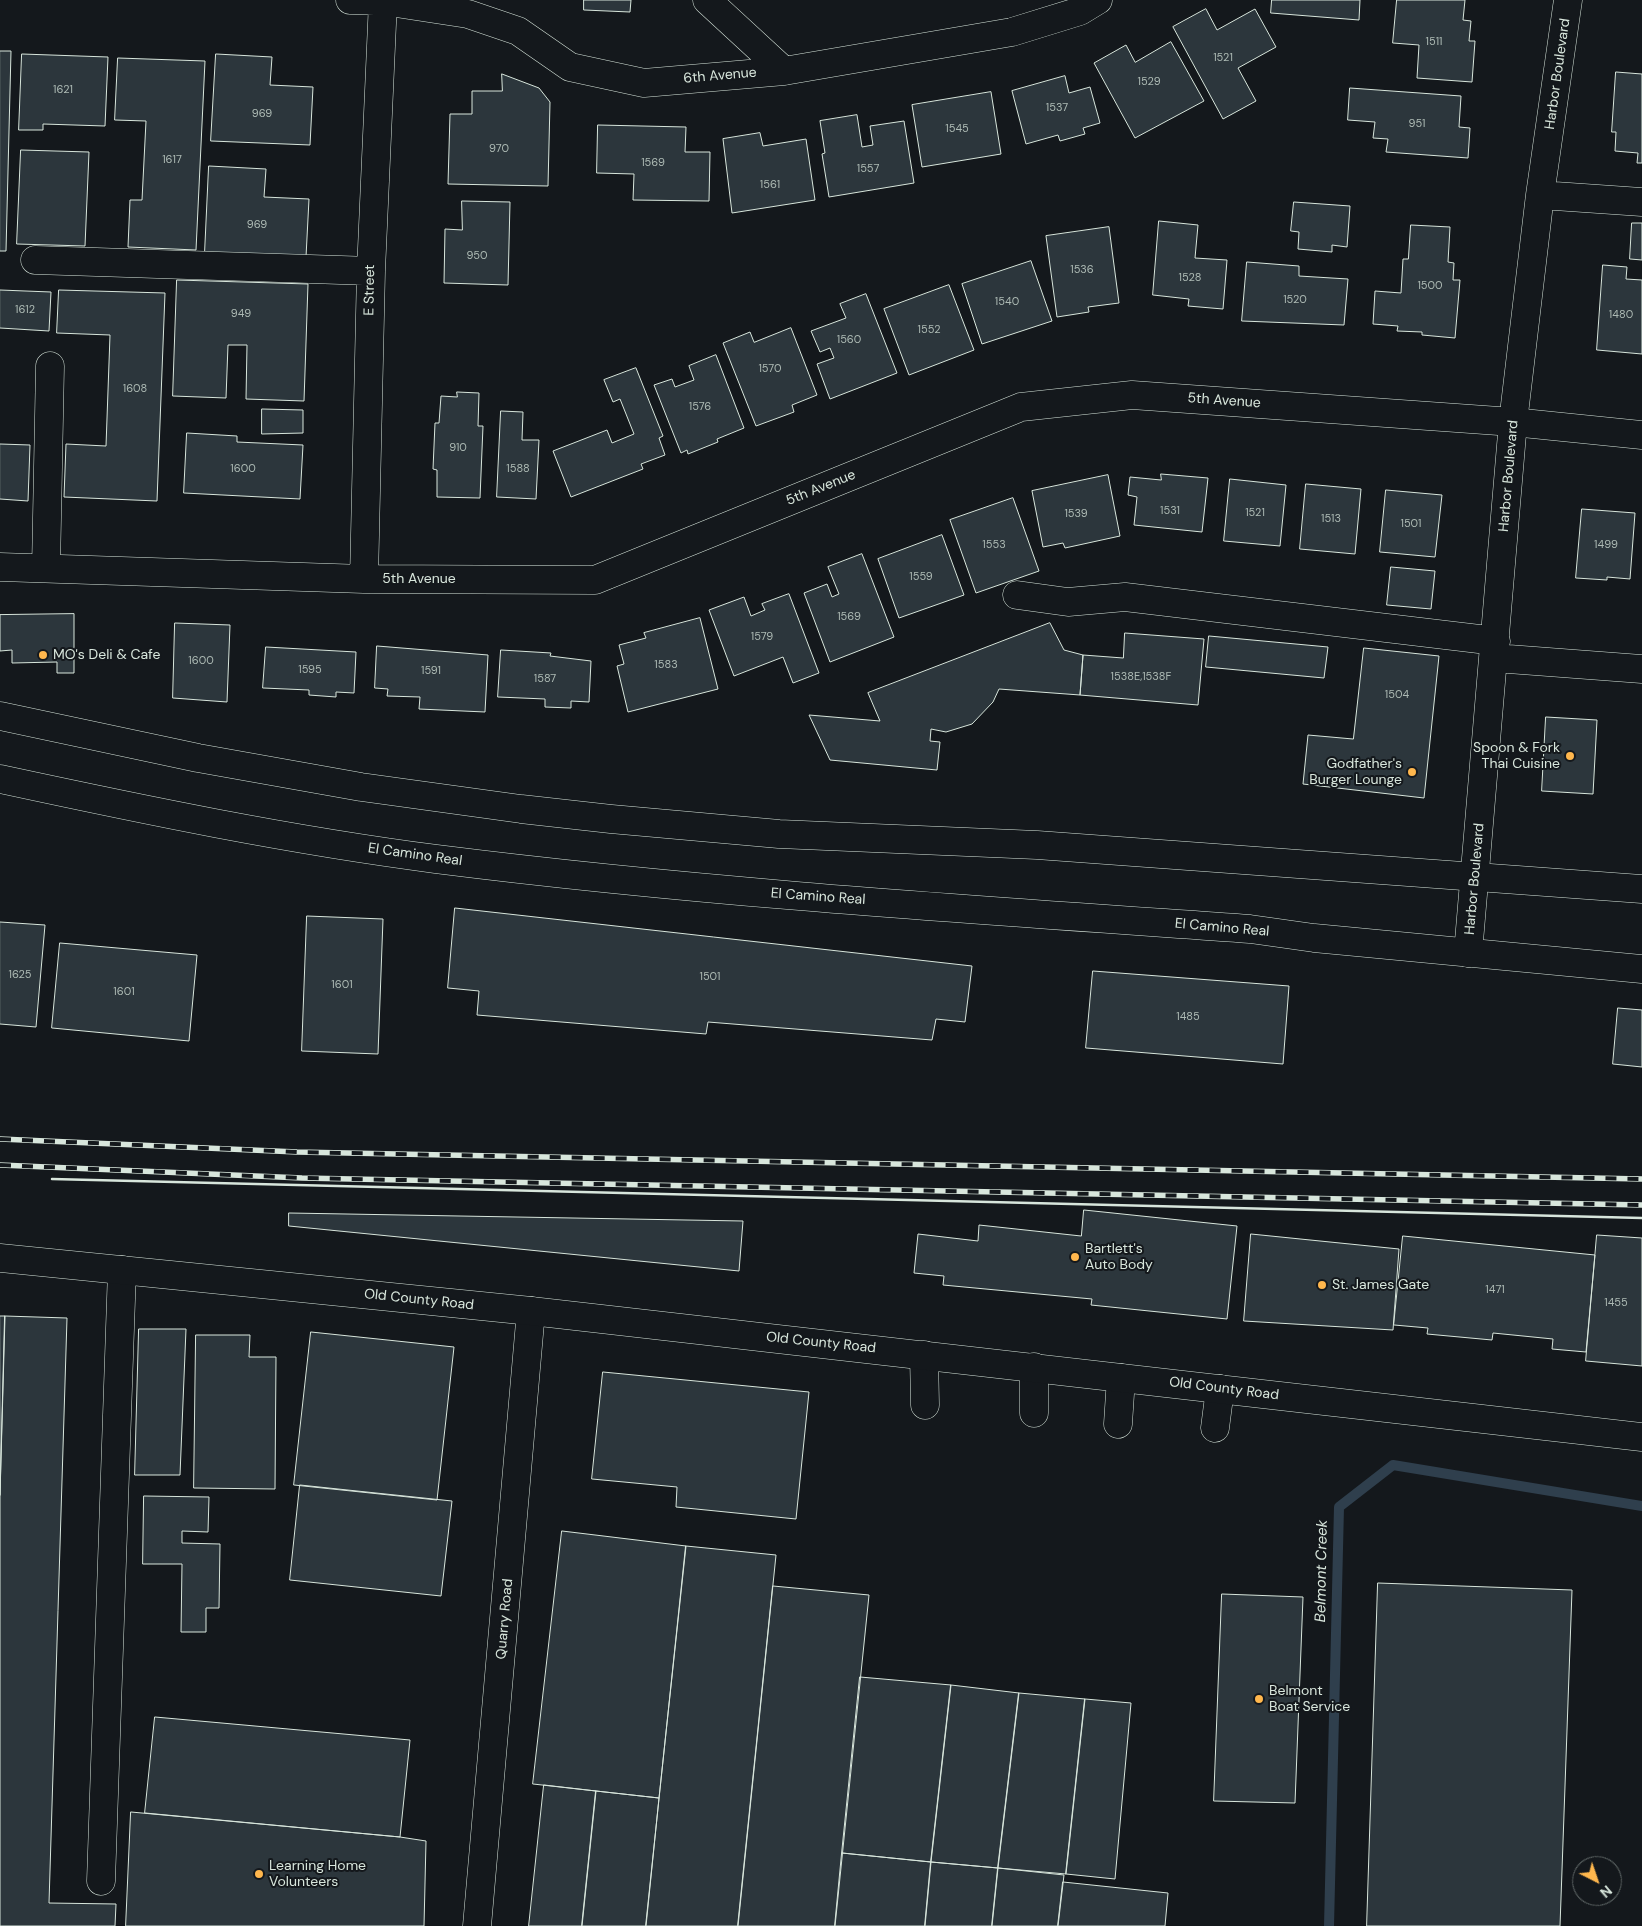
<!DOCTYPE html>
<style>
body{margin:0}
#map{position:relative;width:1642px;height:1926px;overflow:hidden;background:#14181c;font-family:"DM Sans",sans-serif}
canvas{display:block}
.north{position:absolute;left:1572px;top:1856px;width:50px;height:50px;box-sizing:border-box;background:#14181c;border:1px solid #626a69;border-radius:50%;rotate:139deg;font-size:14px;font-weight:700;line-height:20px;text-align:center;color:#d8e6dc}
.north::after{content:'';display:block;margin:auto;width:18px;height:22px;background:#ffb74d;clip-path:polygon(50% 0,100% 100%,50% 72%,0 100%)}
</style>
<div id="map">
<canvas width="1642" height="1926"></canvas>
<div class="north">N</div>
</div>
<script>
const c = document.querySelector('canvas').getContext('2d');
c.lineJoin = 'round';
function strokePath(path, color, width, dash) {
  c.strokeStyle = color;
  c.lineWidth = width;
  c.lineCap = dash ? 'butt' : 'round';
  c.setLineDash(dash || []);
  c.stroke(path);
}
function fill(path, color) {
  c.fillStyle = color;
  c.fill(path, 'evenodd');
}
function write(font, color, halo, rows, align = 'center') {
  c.font = font + ' "DM Sans",sans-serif';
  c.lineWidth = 4;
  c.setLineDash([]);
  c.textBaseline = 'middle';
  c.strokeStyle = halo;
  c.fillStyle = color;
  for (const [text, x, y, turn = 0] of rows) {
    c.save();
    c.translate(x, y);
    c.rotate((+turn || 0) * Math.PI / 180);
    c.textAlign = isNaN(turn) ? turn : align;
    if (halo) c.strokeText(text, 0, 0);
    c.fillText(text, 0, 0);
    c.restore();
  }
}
const stream = new Path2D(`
 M1329 1926 1339 1507 1393 1465 1642 1506`);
const building = new Path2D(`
 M584 0H631L630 12 584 10Z
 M1272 0H1360L1359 20 1271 13Z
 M1397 0H1465L1463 20 1471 21 1469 41H1475L1472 82 1417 78 1419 45 1393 43Z
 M1206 9 1217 30 1255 9 1276 47 1238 68 1256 101 1223 119 1173 27Z
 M1171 42 1204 101 1135 138 1094 63 1126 45 1135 62Z
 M0 51H11L6 251H0Z
 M22 54 108 57 105 126 43 124V130H19Z
 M216 54 272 57 270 85 313 87 310 145 211 141Z
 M118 58 205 61 196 250 128 247 130 200H142L146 121 115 120Z
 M1616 72 1642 74V163H1637L1638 153 1615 151 1616 132H1612Z
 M502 74 539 88 550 102 548 186 448 184 450 114H472V91H502Z
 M1065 76 1069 93 1090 87 1100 123 1083 128 1085 134 1060 141 1058 135 1026 144 1012 91Z
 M1350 88 1461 96 1459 127 1470 128 1468 158 1386 152 1388 139 1373 138 1375 122 1348 120Z
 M991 92 1001 154 922 167 912 105Z
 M857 115 862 147 873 145 870 126 904 121 914 183 829 197 822 154 825 153 820 121Z
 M598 125 686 127 685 152H710L709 201 633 200 634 174 597 173Z
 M760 133 763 146 806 139 815 200 732 213 723 139Z
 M21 150 89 152 85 246 17 244Z
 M209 166 266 169 264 197 309 199 306 257 205 252Z
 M462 201 510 202 508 285 444 283 445 229 462 230Z
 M1294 202 1350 206 1347 247 1332 245V252L1298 249 1299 232 1291 231Z
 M1159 221 1198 225 1195 258 1227 260 1223 309 1188 306 1189 299 1153 295Z
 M1632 223H1642V260L1630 259Z
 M1411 225 1450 227 1448 262 1454 263 1453 280H1460L1455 338 1422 335V332L1397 331 1398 326 1373 324 1375 291 1401 293 1403 259H1408Z
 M1109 227 1119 303 1088 307 1089 312 1057 317 1046 236Z
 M1031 261 1052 321 982 344 962 284Z
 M1247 262 1299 266V276L1348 279 1344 325 1242 321Z
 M1603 265 1627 267 1626 279 1642 280V354L1597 350Z
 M177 280 308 284 304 401 246 399 247 345H228L226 398 173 396Z
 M949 285 974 350 909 375 884 309Z
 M0 290 51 292 49 331 0 328Z
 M59 290 165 293 157 501 64 497 66 444 106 446 110 335 57 333Z
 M866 294 897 373 830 399 817 364 834 358 830 348 820 352 811 331 846 318 840 304Z
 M791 328 817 395 792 405 794 412 756 426 723 343 750 332 754 342Z
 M716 355 744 428 717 439 718 442 688 454 687 450 681 453 654 385 672 379 675 387 694 380 689 366Z
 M636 368 663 436 659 438 665 455 641 464 643 469 571 497 553 451 607 430 612 443 634 434 620 399 613 402 604 380Z
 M457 392 479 393 478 426H483L480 498 437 497V470L433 469 435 423H439L441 396 457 397Z
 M262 409 303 410V433L262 434Z
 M501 411 523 412 522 440H539L536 499 497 497Z
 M187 433 237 436V442L303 445 300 499 184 493Z
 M0 444 30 445 28 501 0 499Z
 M1161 474 1208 478 1202 532 1134 525 1137 497 1128 495 1130 477 1161 480Z
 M1108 475 1120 536 1065 548 1063 543 1043 547 1032 491Z
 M1230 479 1286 485 1280 546 1224 541Z
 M1306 484 1361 489 1355 554 1300 549Z
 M1386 490 1442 495 1435 557 1380 552Z
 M1013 498 1039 571 976 593 950 520Z
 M1582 509 1635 513 1630 579 1607 577V580L1576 578Z
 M942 535 964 595 899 618 878 559Z
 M862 554 894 637 830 662 804 593 827 584 832 597 839 594 828 567Z
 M1391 567 1435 571 1431 609 1387 605Z
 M789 594 819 673 793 683 783 657 734 676 709 610 744 597 751 616 765 610 762 604Z
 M74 614V673H57V662L12 663V650L0 651V615Z
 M700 618 718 689 628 712 617 666 624 664 619 645 646 638 644 633Z
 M175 623 230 625 227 702 173 698Z
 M1050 623 1064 650 1083 655 1080 695 999 689 993 702 972 724 946 732 931 729 930 741 940 742 937 770 830 760 809 715 880 721 868 693Z
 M1125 633 1204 639 1198 705 1080 695 1083 655 1123 658Z
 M1209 636 1328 647 1324 678 1206 667Z
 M377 646 488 655 485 712 419 709 420 697 387 696 388 689 375 688Z
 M266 647 356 652 354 693 336 692V697L309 695V690L263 688Z
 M1364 648 1439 656 1424 798 1303 784 1308 735 1353 739Z
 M501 650 551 653 550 656 591 661 589 702 571 701V708L545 707V699L498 697Z
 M1546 717 1597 720 1593 794 1542 791Z
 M455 908 972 966 965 1022 936 1019 932 1040 708 1022 706 1034 477 1015 479 991 448 988Z
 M307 916 383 919 378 1054 302 1051Z
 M0 922 45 925 36 1027 0 1024Z
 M60 943 197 955 189 1041 52 1028Z
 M1093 971 1289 986 1283 1064 1086 1048Z
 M1618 1008 1642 1010V1067L1613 1064Z
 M1084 1210 1237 1226 1227 1319 1091 1305 1092 1299 943 1285 944 1276 914 1273 918 1234 978 1241 979 1225 1081 1236Z
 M289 1213 743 1221 739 1271 289 1226Z
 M1251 1234 1399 1249 1393 1330 1244 1321Z
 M1597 1235 1642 1238V1366L1586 1361Z
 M1403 1236 1595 1255 1586 1352 1552 1349 1553 1339 1493 1333 1492 1340 1427 1334 1428 1328 1394 1325Z
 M0 1316H5L0 1495Z
 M5 1316 67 1318 49 1903 116 1904 115 1926H0V1495Z
 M139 1329H186L180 1475H135Z
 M311 1332 454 1347 437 1500 294 1485Z
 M196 1335H250L249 1357H276L275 1489 194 1488Z
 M603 1372 809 1392 796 1519 676 1507 677 1487 592 1479Z
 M300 1485 452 1501 441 1596 290 1580Z
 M144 1496 209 1497 208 1532 182 1531V1543L220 1544 219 1608H206V1632H181L182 1564H143Z
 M562 1531 686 1546 659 1798 533 1784Z
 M686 1546 776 1555 738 1926H646Z
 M1378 1583 1572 1590 1560 1926H1367Z
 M773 1586 869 1595 835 1926H738Z
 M1222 1594 1303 1597 1295 1803 1214 1801Z
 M860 1677 951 1685 931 1862 842 1853Z
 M951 1685 1019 1693 998 1868 931 1862Z
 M1019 1693 1085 1699 1066 1874 998 1868Z
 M1085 1699 1131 1703 1115 1879 1066 1874Z
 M155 1717 410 1740 400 1837 145 1813Z
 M544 1785 596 1791 582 1926H529Z
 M596 1791 659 1798 646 1926H582Z
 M131 1812 400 1837 426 1841 424 1926H126Z
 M842 1853 931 1862 925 1926H835Z
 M931 1862 998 1868 992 1926H925Z
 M998 1868 1064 1875 1058 1926H992Z
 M1063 1882 1168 1893 1165 1926H1058Z`);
const minor = new Path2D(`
 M350 0 383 1 468 14 518 31 570 67 644 83 784 71 1012 32 1080 11 1098 0
 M707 0 784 71
 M1540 195 1642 202
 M35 260 371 271
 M0 567 364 579 595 580 1021 407 1132 395 1513 422 1642 435
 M46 568 50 366
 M364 579 371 271 383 1
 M1017 595 1068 602 1125 597 1496 641
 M1495 658 1642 669
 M1468 953 1513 422 1540 195 1568 0
 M924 1355 925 1405
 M1034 1413V1367
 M1118 1424 1121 1378
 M1215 1428 1220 1389
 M101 1881 122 1270
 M477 1926 531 1311`);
const major = new Path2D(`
 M0 716 198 758 361 787 521 809 611 819 779 834 1037 845 1642 889
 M0 779C144 810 289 840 436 859 706 893 978 910 1250 929L1314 938 1642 969
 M0 1258 531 1311 1642 1437`);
const rail = new Path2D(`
 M0 1139 297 1152 1642 1179
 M0 1165 302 1178 1642 1205`);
const wall = new Path2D(`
 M52 1179 1642 1218`);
const markers = [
 [43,655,5,"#ffb74d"],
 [1570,756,5,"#ffb74d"],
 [1412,772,5,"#ffb74d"],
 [1075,1257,5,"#ffb74d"],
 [1322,1285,5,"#ffb74d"],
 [1259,1699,5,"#ffb74d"],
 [259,1874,5,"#ffb74d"]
];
const numberNames = [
 ["1511",1434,42],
 ["1521",1223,58],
 ["1529",1149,82],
 ["1621",63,90],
 ["1537",1057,108],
 ["969",262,114],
 ["951",1417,124],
 ["1545",957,129],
 ["970",499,149],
 ["1617",172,160],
 ["1569",653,163],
 ["1557",868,169],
 ["1561",770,185],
 ["969",257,225],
 ["950",477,256],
 ["1536",1082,270],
 ["1528",1190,278],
 ["1500",1430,286],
 ["1520",1295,300],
 ["1540",1007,302],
 ["1612",25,310],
 ["949",241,314],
 ["1480",1621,315],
 ["1552",929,330],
 ["1560",849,340],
 ["1570",770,369],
 ["1608",135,389],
 ["1576",700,407],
 ["910",458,448],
 ["1600",243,469],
 ["1588",518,469],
 ["1531",1170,511],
 ["1521",1255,513],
 ["1539",1076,514],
 ["1513",1331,519],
 ["1501",1411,524],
 ["1553",994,545],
 ["1499",1606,545],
 ["1559",921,577],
 ["1569",849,617],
 ["1579",762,637],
 ["1600",201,661],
 ["1583",666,665],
 ["1595",310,670],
 ["1591",431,671],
 ["1538E,1538F",1141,677],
 ["1587",545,679],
 ["1504",1397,695],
 ["1625",20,975],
 ["1501",710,977],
 ["1601",342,985],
 ["1601",124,992],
 ["1485",1188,1017],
 ["1471",1495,1290],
 ["1455",1616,1303]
];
const streetNames = [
 ["Harbor Boulevard",1558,74,-82],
 ["6th Avenue",720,76,-5],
 ["E Street",370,290,-89],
 ["5th Avenue",1224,401,4],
 ["Harbor Boulevard",1509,476,-85],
 ["5th Avenue",821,488,-22],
 ["5th Avenue",419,579],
 ["El Camino Real",415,855,8],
 ["Harbor Boulevard",1475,879,-85],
 ["El Camino Real",818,897,4],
 ["El Camino Real",1222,928,5],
 ["Old County Road",419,1300,6],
 ["Old County Road",821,1343,6],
 ["Old County Road",1224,1389,7],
 ["Quarry Road",505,1619,-85]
];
const poiNames = [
 ["MO's Deli & Cafe",53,655],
 ["Spoon & Fork",1560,748,"right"],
 ["Thai Cuisine",1560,764,"right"],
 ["Godfather's",1402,764,"right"],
 ["Burger Lounge",1402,780,"right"],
 ["Bartlett's",1085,1249],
 ["Auto Body",1085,1265],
 ["St. James Gate",1332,1285],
 ["Belmont",1269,1691],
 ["Boat Service",1269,1707],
 ["Learning Home",269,1866],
 ["Volunteers",269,1882]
];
const waterNames = [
 ["Belmont Creek",1322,1571,-89]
];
strokePath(stream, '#2f3f4d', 10);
fill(building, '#2c363c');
strokePath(building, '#d8e6dc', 1);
strokePath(minor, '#d8e6dc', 29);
strokePath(major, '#d8e6dc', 29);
strokePath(minor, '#14181c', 28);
strokePath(major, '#14181c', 28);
strokePath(rail, '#d8e6dc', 5.5);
strokePath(rail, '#14181c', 4, [11]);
strokePath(wall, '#d8e6dc', 2.5);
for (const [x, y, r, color] of markers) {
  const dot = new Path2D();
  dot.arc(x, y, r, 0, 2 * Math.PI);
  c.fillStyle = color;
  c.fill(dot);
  strokePath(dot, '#14181c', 2);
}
write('11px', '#adbab4', null, numberNames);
write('14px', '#d8e6dc', '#14181c', streetNames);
write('14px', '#d8e6dc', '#14181c', poiNames, 'left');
write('italic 15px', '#d8e6dc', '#14181c', waterNames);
</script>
